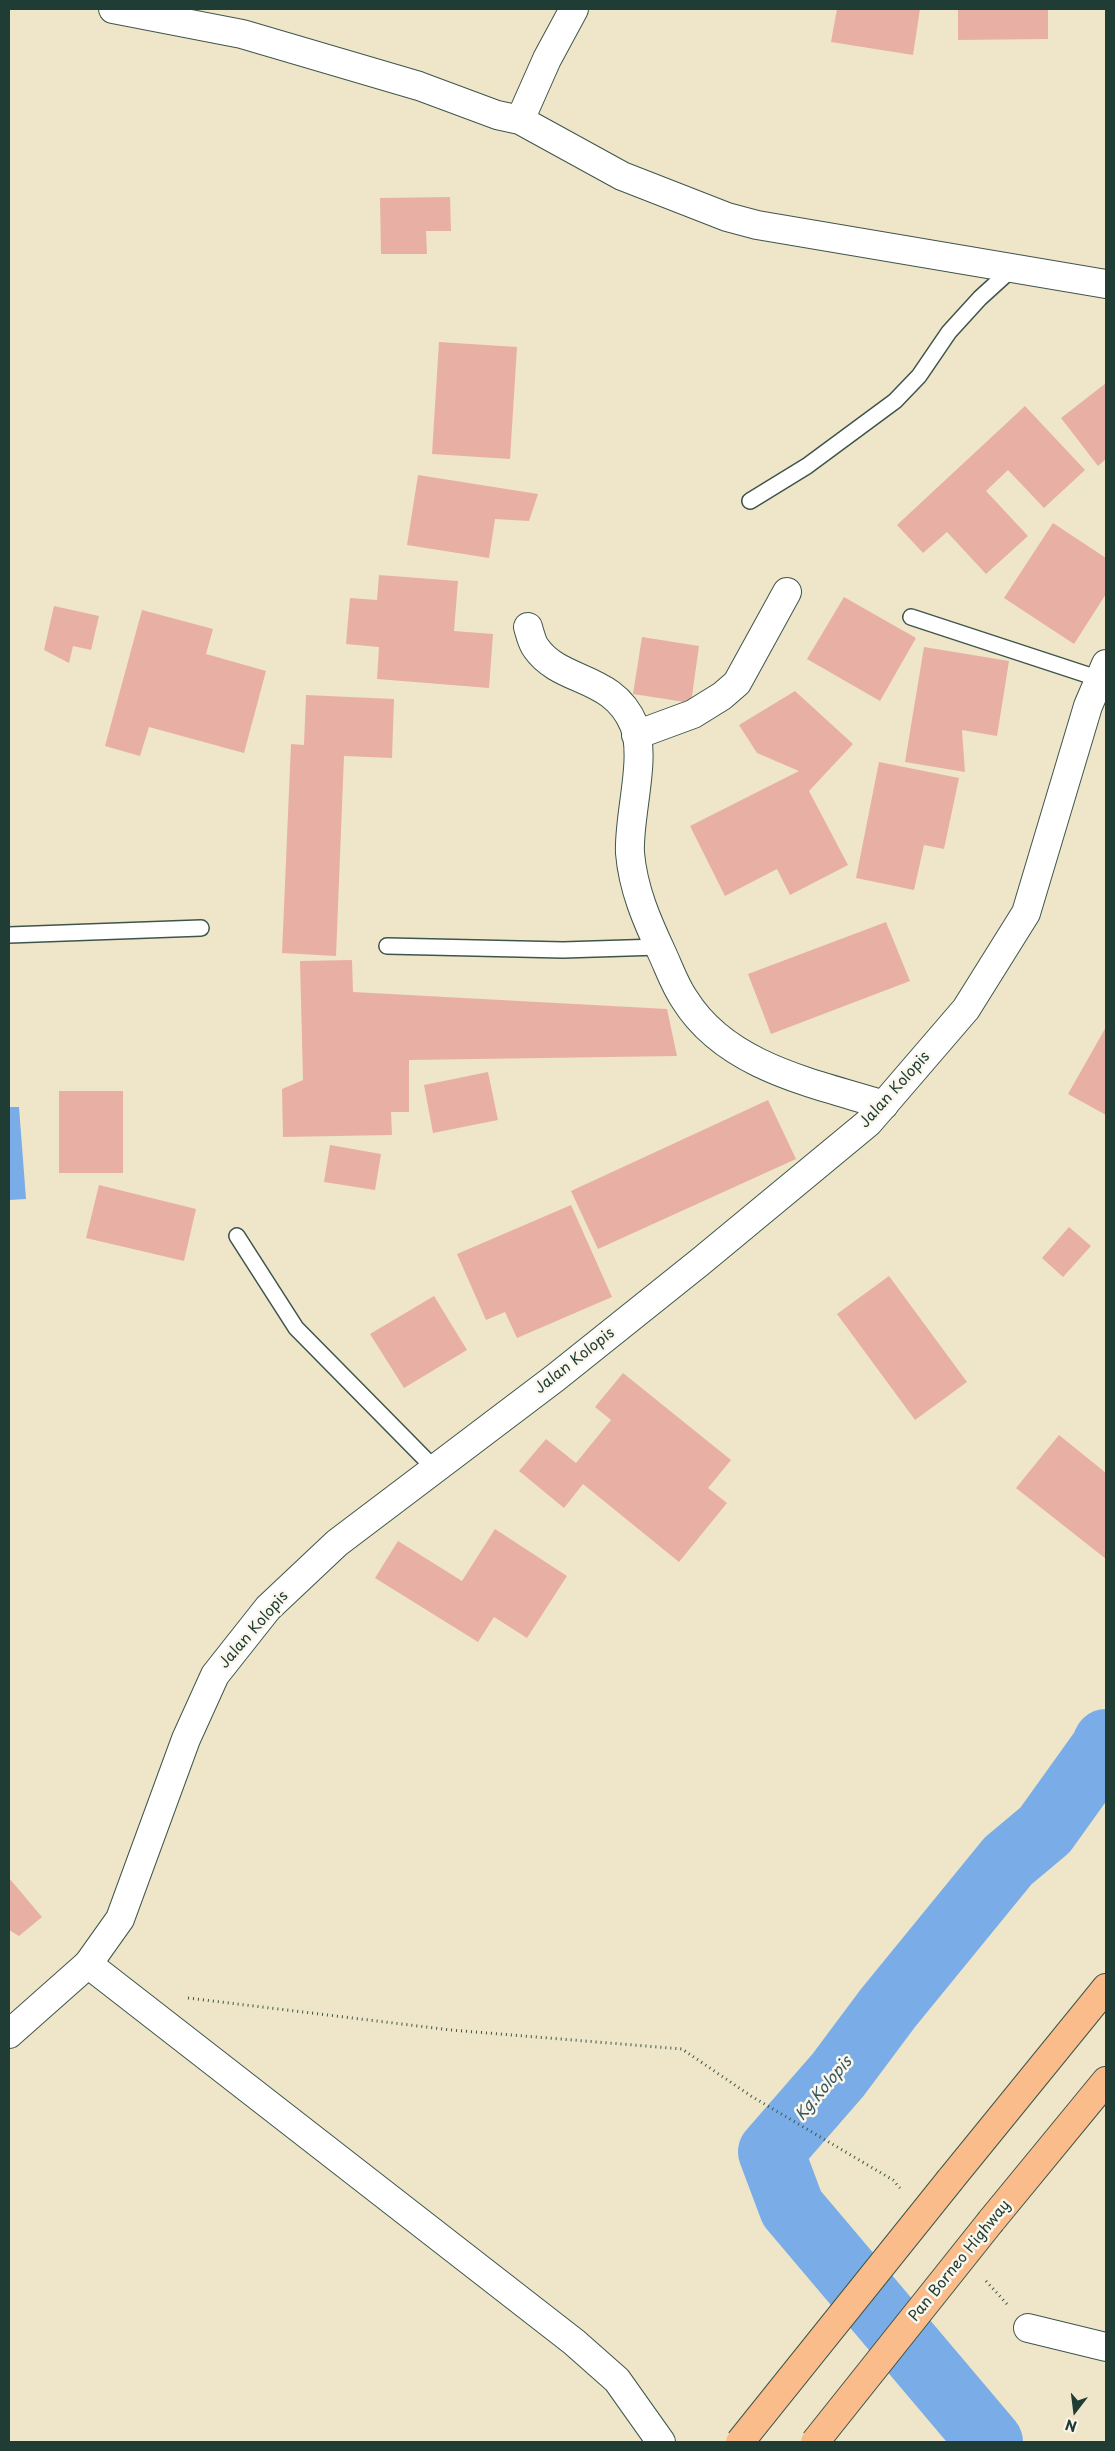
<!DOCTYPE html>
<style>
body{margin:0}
#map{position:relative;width:1115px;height:2451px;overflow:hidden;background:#efe5c9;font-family:"Playpen Sans",sans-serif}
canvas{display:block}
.frame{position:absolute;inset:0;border:10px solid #1f3d34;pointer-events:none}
.north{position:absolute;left:1050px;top:2386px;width:50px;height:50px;-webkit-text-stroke:4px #fbf7ec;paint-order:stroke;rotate:195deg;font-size:14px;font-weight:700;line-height:20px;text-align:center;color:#1f3d34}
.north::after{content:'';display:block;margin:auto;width:18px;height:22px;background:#1f3d34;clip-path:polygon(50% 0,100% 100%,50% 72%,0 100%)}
</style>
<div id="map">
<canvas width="1115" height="2451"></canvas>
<div class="frame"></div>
<div class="north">N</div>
</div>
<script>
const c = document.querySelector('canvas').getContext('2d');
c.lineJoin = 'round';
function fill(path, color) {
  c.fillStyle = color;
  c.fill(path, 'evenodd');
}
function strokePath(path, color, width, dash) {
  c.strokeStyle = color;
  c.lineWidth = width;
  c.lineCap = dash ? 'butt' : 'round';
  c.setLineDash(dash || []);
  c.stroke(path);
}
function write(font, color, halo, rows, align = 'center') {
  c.font = font + ' "Playpen Sans",sans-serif';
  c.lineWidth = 5;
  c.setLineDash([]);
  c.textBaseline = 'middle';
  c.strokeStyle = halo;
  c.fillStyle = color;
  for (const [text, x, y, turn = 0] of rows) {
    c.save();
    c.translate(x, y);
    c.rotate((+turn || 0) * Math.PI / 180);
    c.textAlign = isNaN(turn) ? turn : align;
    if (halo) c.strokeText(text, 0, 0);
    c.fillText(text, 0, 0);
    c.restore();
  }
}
const water = new Path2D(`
 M9 1107H19L26 1199 9 1200Z`);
const river = new Path2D(`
 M990 2442 792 2208 771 2152 838 2075 888 2008 1008 1861 1045 1830 1103 1749 1106 1742`);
const building = new Path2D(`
 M837 9H920L913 55 831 42Z
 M958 9H1048V39L958 40Z
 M450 197 451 231H426L427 254H381L380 198Z
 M439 342 517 347 510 459 432 454Z
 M1106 383V459L1098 466 1061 418Z
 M1025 406 1085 470 1044 508 1008 470 986 491 1028 536 986 574 947 532 923 553 897 525Z
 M418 475 538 494 529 521 495 519 489 558 407 545Z
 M1053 523 1106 558V594L1074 644 1004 598Z
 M379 575 458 581 454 631 493 634 489 688 377 679 379 647 346 644 350 598 377 600Z
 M844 597 916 638 880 701 807 659Z
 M54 606 99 616 91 650 73 646 69 663 44 650Z
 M142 610 213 629 206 654 266 671 244 753 149 727 140 756 105 746Z
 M642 637 699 646 691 703 633 694Z
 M924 647 1009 661 997 736 962 730 965 772 905 762Z
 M795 691 853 744 809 791 848 865 790 895 777 869 725 896 690 826 799 771 757 753 739 725Z
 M306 695 394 699 392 758 344 756 336 956 282 953 291 744 304 745Z
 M879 762 959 778 944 849 924 845 914 890 856 878Z
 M886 922 910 981 771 1034 748 974Z
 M352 960 353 992 667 1009 677 1056 409 1060V1112H391L392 1135 283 1137 282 1089 303 1080 300 961Z
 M1106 1027V1115L1068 1094Z
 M488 1072 498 1120 433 1133 424 1085Z
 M59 1091H123V1173H59Z
 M768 1100 796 1159 598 1249 571 1191Z
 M330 1145 381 1154 375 1190 324 1182Z
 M99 1185 196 1209 184 1261 86 1238Z
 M571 1205 612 1297 517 1338 505 1312 486 1320 457 1254Z
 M1069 1227 1091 1246 1063 1277 1042 1258Z
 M889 1276 967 1382 915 1420 837 1314Z
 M434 1296 467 1350 404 1388 370 1334Z
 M623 1373 731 1460 708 1488 727 1503 679 1562 583 1484 564 1508 519 1471 546 1439 576 1463 611 1420 595 1407Z
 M1059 1435 1106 1473V1559L1016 1488Z
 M495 1529 567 1576 527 1638 494 1617 478 1642 375 1578 398 1541 462 1581Z
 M9 1878 42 1917 19 1936 9 1930Z`);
const path = new Path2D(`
 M188 1998 451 2030 682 2049 751 2096 893 2180 900 2188
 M986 2281 1007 2304`);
const service = new Path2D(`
 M750 501 807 466 895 401 919 376 949 332 980 298 1013 268
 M911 617 1100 679
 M9 935 201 928
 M387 946 563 950 659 947
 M237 1236 296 1328 435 1469`);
const minor = new Path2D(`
 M113 9 242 34 419 86 497 115 520 120 622 176 727 217 757 225 1106 284
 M520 120 547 59 574 9
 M528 627C530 634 532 643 536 648 561 684 613 674 634 725 647 758 628 817 630 853 633 889 647 921 662 953 669 968 675 986 685 1000 727 1067 813 1083 884 1105
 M636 735 693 714 722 696 737 683 787 592
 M88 1964 574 2342 617 2380 661 2442
 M1028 2328 1106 2347`);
const tertiary = new Path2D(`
 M9 2034 88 1964 120 1919 186 1739 215 1675 268 1608 337 1543 555 1378 700 1262 868 1123 966 1009 1026 913 1088 706 1106 664`);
const trunk = new Path2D(`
 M950 2180 1106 1988
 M991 2221 1106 2081`);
const trunkBridge = new Path2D(`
 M740 2442 950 2180
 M815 2442 991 2221`);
const streetNames = [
 ["Jalan Kolopis",895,1090,-48],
 ["Jalan Kolopis",575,1361,-38],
 ["Jalan Kolopis",254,1630,-49],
 ["Pan Borneo Highway",960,2261,-51]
];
const waterNames = [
 ["Kg.Kolopis",824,2089,-50]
];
fill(water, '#7aade7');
strokePath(river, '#7aade7', 66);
fill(building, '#e8b0a4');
strokePath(service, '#3e564a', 18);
strokePath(minor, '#3e564a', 30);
strokePath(tertiary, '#3e564a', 30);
strokePath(trunk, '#3e564a', 30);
strokePath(path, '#3e564a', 3, [1, 4]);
strokePath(service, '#fff', 15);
strokePath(minor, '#fff', 28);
strokePath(tertiary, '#fff', 28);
strokePath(trunk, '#f9bc8a', 28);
strokePath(trunkBridge, '#3e564a', 30, []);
strokePath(trunkBridge, '#f9bc8a', 28);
write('15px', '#1f3d34', '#fbf7ec', streetNames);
write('italic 16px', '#365961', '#fbf7ec', waterNames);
</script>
